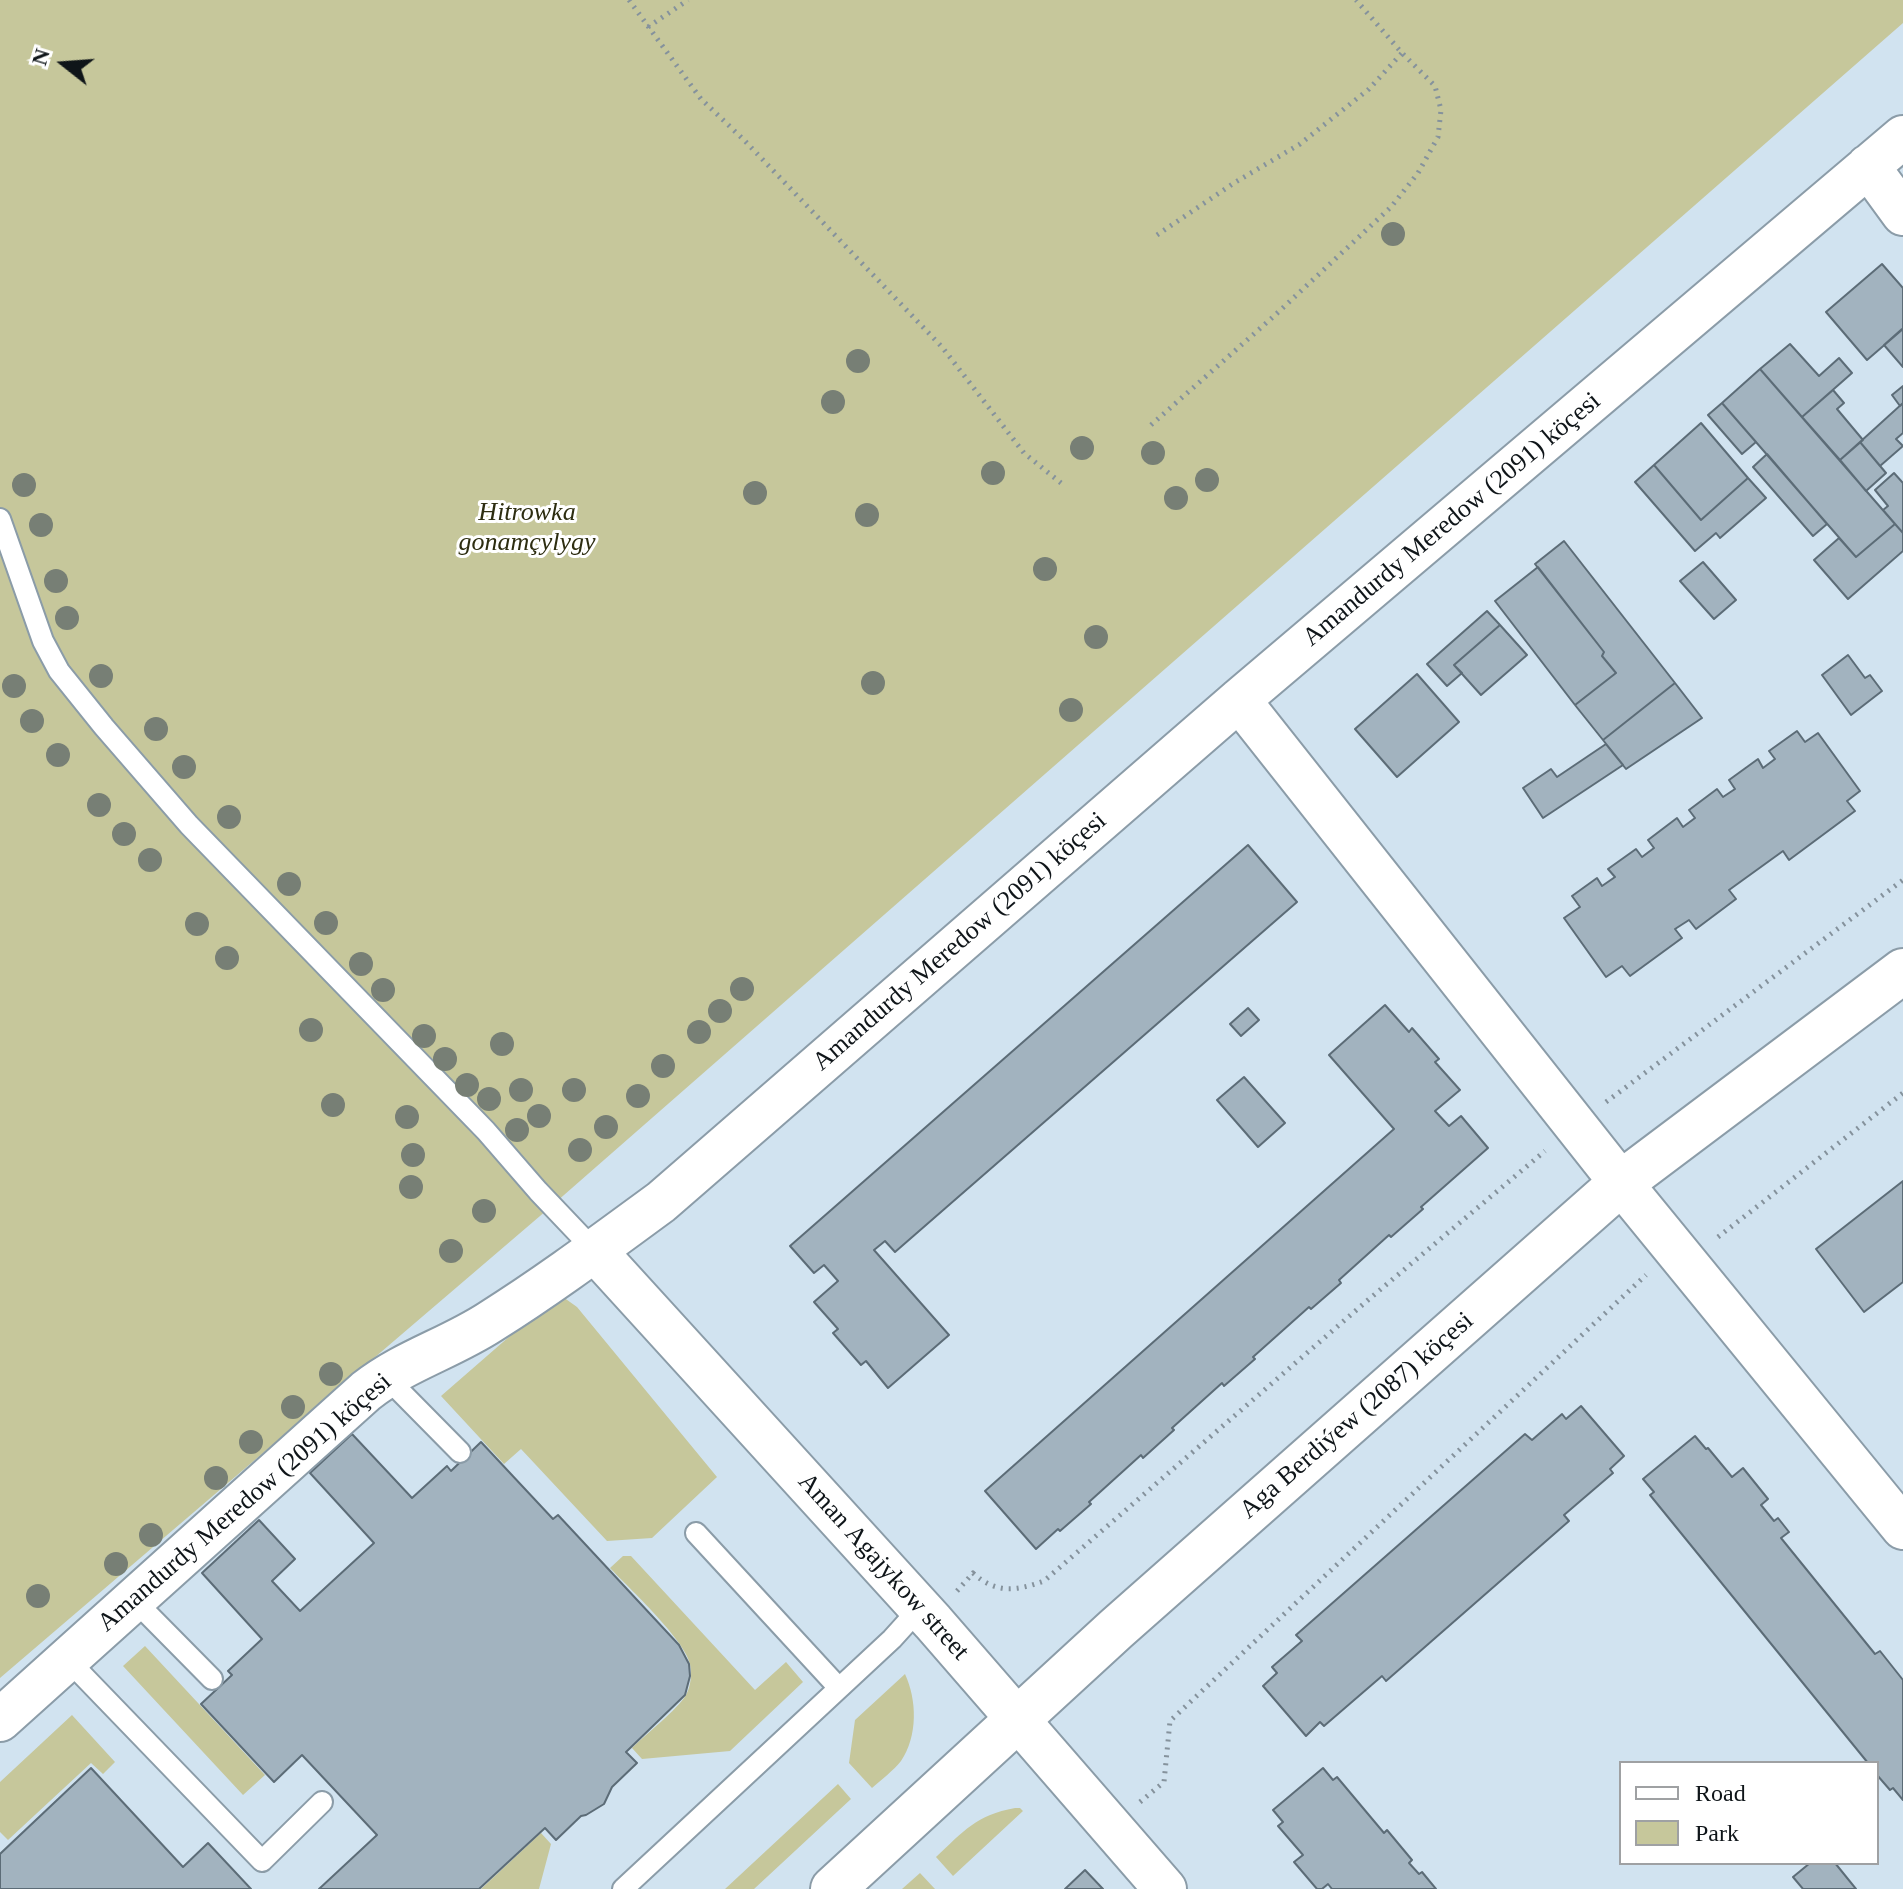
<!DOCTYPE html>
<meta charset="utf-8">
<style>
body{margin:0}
#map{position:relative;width:1903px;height:1889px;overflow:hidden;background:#d1e3f0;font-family:"Times New Roman",serif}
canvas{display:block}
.legend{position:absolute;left:1619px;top:1761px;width:260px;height:104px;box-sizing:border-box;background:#fff;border:2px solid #9fa1a3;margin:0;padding:10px 14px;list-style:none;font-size:24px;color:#0f1519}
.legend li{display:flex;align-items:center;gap:16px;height:40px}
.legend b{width:40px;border:2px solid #9fa1a3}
.north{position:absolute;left:24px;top:24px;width:80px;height:80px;-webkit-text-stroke:6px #fff;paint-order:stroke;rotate:287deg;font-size:22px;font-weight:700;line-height:32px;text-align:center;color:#0f1519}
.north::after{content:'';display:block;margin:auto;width:28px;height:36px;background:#0f1519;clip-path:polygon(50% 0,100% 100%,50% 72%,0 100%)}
</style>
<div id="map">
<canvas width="1903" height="1889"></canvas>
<ul class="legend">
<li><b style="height:10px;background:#fff"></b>Road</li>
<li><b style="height:22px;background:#c6c79b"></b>Park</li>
</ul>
<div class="north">N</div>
</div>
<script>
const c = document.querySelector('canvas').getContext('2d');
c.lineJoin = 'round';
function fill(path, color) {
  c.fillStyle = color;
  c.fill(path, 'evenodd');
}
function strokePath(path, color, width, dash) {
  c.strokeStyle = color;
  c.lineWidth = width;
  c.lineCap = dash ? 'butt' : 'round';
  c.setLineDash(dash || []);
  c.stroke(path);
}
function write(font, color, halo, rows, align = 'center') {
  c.font = font + ' "Times New Roman",serif';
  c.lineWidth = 6;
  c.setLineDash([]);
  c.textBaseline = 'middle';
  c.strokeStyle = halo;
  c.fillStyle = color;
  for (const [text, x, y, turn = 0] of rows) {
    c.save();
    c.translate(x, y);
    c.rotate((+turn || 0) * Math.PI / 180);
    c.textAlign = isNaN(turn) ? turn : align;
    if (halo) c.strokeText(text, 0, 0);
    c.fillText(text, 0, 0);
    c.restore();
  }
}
const green = new Path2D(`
 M0 0H1903V23L540 1216 0 1678Z
 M563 1297 577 1307 717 1477 652 1538 607 1541 521 1449 504 1464 441 1396 549 1302Z
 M623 1556H631L755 1690 786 1662 803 1682 730 1751 642 1759 632 1748C645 1735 678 1709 686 1695 691 1686 692 1674 690 1664 685 1640 629 1588 610 1568Z
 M145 1646 265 1775 243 1795 123 1666Z
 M905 1674C917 1700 918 1736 901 1761 893 1771 882 1779 872 1788L849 1763 855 1720Z
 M72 1715 115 1762 103 1774 91 1763 8 1840 0 1832V1782Z
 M838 1784 851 1799 754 1889H725Z
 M1015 1808H1020L1023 1811 953 1876 936 1857C964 1831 976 1815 1015 1808Z
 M541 1833 551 1844 539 1889H481Z
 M920 1873 935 1889H902Z`);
const building = new Path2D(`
 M1882 264 1903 288V329L1867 360 1826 312Z
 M1902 329 1903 330V367L1884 345Z
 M1790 344 1819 376 1839 358 1852 373 1802 417 1760 369Z
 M1760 369 1895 524 1856 557 1722 403Z
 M1903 386V403L1900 406 1892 395Z
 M1833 390 1844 403 1837 409 1863 440 1840 460 1802 417Z
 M1722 403 1756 442 1742 454 1708 415Z
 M1903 403V433L1896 439 1903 446 1880 466 1860 442Z
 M1701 423 1748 478 1701 520 1654 465Z
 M1860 442 1886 473 1866 491 1840 460Z
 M1767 454 1827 524 1813 536 1753 467Z
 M1654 465 1701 520 1748 478 1766 498 1720 538 1716 533 1695 551 1635 482Z
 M1894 473 1903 483V533L1883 510 1888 506 1875 490Z
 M1895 524 1903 533V551L1848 599 1814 560 1839 538 1856 557Z
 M1564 541 1675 683 1603 740 1575 705 1616 673 1602 656 1604 652 1535 564Z
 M1703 562 1736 600 1714 619 1680 581Z
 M1538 567 1604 652 1602 656 1616 673 1575 705 1495 601Z
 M1487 611 1500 625 1454 665 1462 673 1447 686 1427 664Z
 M1500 625 1527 655 1481 695 1454 665Z
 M1848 655 1865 678 1870 675 1882 691 1851 715 1822 675Z
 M1417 674 1459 722 1397 777 1355 729Z
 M1675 683 1702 718 1626 769 1603 740Z
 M1797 731 1805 742 1818 733 1860 791 1847 801 1855 811 1789 860 1783 851 1729 890 1736 899 1696 929 1689 920 1675 929 1682 938 1630 976 1622 966 1606 977 1564 918 1580 907 1572 896 1597 878 1602 886 1615 877 1608 869 1636 849 1642 857 1654 848 1648 840 1677 818 1683 827 1695 818 1689 810 1717 789 1723 797 1735 789 1729 780 1758 759 1763 768 1775 759 1769 751Z
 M1606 744 1623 765 1543 818 1523 788 1551 769 1557 777Z
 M1248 845 1297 902 895 1252 885 1241 874 1250 949 1335 888 1388 866 1361 861 1365 833 1333 838 1329 814 1302 838 1281 824 1265 814 1273 790 1246Z
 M1385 1005 1409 1032 1412 1028 1439 1059 1435 1062 1460 1090 1435 1111 1449 1126 1461 1116 1488 1148 1421 1207 1423 1209 1391 1237 1389 1235 1339 1280 1341 1283 1311 1309 1309 1307 1253 1357 1255 1359 1224 1386 1222 1383 1172 1428 1174 1430 1143 1458 1141 1455 1089 1502 1091 1504 1060 1531 1058 1529 1036 1549 985 1491 1394 1129 1329 1055Z
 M1248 1008 1259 1020 1241 1036 1230 1024Z
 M1244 1077 1285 1123 1258 1147 1217 1100Z
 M1903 1181V1282L1864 1312 1816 1249Z
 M1581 1406 1624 1456 1610 1469 1613 1473 1564 1515 1569 1521 1386 1681 1382 1676 1324 1726 1320 1722 1306 1736 1263 1686 1277 1673 1272 1667 1302 1641 1296 1635 1525 1434 1532 1440 1562 1414 1566 1419Z
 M352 1434 412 1498 447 1466 451 1471 481 1442 553 1519 558 1515 679 1645 689 1664 690 1676 685 1695 626 1752 637 1763 612 1787 604 1804 586 1815 581 1816 556 1840 545 1828 479 1889H319L377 1835 302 1755 274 1782 201 1704 232 1675 228 1671 262 1639 202 1573 259 1520 295 1559 272 1581 300 1611 374 1543 310 1473Z
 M1695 1436 1706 1449 1708 1448 1732 1477 1743 1468 1768 1499 1761 1505 1774 1521 1778 1518 1789 1532 1781 1538 1875 1654 1880 1651 1903 1680V1800L1893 1788 1890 1790 1877 1775V1763H1868L1650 1495 1654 1492 1643 1479Z
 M91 1768 183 1867 208 1843 251 1889H0V1854Z
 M1323 1768 1333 1780 1337 1777 1384 1833 1387 1830 1412 1860 1409 1863 1419 1874 1422 1872 1436 1889H1332L1328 1884 1322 1889H1317L1294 1862 1303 1855 1278 1826 1283 1822 1273 1810Z
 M1810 1863H1835L1856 1889H1803L1793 1877Z
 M1085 1870 1103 1889H1065Z`);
const path = new Path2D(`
 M629 0 701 99 743 139 942 347 1024 453 1061 483
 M648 27 688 0
 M1157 235 1234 183 1300 144 1369 89 1402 53
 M1151 425 1273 317 1391 207 1418 173 1438 137 1441 110 1435 86 1402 53 1356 0
 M1606 1102 1903 880
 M1718 1237 1903 1093
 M957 1591 973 1573C996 1594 1016 1591 1044 1581L1368 1300 1545 1151
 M1140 1802 1164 1782 1170 1721 1646 1275`);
const service = new Path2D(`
 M0 519 43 641 59 671 104 727 189 825 486 1131 538 1191 595 1251
 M385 1376 460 1452
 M696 1533 839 1688
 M133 1599 212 1679
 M67 1659 262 1861 322 1802
 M623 1889 892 1639 920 1608`);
const minor = new Path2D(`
 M1868 166 1903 214
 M1239 700 1621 1183 1903 1528
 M595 1251 933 1622 1165 1889
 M0 1720 366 1391C404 1361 450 1348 490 1322 549 1285 605 1243 661 1202L1239 700 1903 137`);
const tertiary = new Path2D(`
 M833 1889 1116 1629 1621 1183 1903 971`);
const trees = [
 [1393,234],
 [858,361],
 [833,402],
 [1082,448],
 [1153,453],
 [993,473],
 [1207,480],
 [24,485],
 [755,493],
 [1176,498],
 [867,515],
 [41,525],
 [1045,569],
 [56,581],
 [67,618],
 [1096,637],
 [101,676],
 [873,683],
 [14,686],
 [1071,710],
 [32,721],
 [156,729],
 [58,755],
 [184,767],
 [99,805],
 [229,817],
 [124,834],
 [150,860],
 [289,884],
 [326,923],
 [197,924],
 [227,958],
 [361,964],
 [742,989],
 [383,990],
 [720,1011],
 [311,1030],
 [699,1032],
 [424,1036],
 [502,1044],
 [445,1059],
 [663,1066],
 [467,1085],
 [521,1090],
 [574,1090],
 [638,1096],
 [489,1099],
 [333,1105],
 [539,1116],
 [407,1117],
 [606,1127],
 [517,1130],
 [580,1150],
 [413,1155],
 [411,1187],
 [484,1211],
 [451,1251],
 [331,1374],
 [293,1407],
 [251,1442],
 [216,1478],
 [151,1535],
 [116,1564],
 [38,1596]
];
const parkNames = [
 ["Hitrowka",527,513],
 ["gonamçylygy",527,543]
];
const streetNames = [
 ["Amandurdy Meredow (2091) köçesi",1452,520,-40],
 ["Amandurdy Meredow (2091) köçesi",960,942,-41],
 ["Aga Berdiýew (2087) köçesi",1357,1416,-41],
 ["Amandurdy Meredow (2091) köçesi",245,1503,-41],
 ["Aman Agajykow street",883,1567,48]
];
fill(green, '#c6c79b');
fill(building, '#a2b3bf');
strokePath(building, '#5c6c77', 2);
strokePath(service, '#8b9ca8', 24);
strokePath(minor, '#8b9ca8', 46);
strokePath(tertiary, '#8b9ca8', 48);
strokePath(path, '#85929c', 5, [2, 6]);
strokePath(service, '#fff', 20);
strokePath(minor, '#fff', 42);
strokePath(tertiary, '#fff', 44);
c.fillStyle = '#777f75';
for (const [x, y] of trees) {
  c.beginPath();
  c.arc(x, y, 12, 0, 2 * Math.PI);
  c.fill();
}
write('italic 26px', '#2d2d10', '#fff', parkNames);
write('26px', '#0f1519', '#fff', streetNames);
</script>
